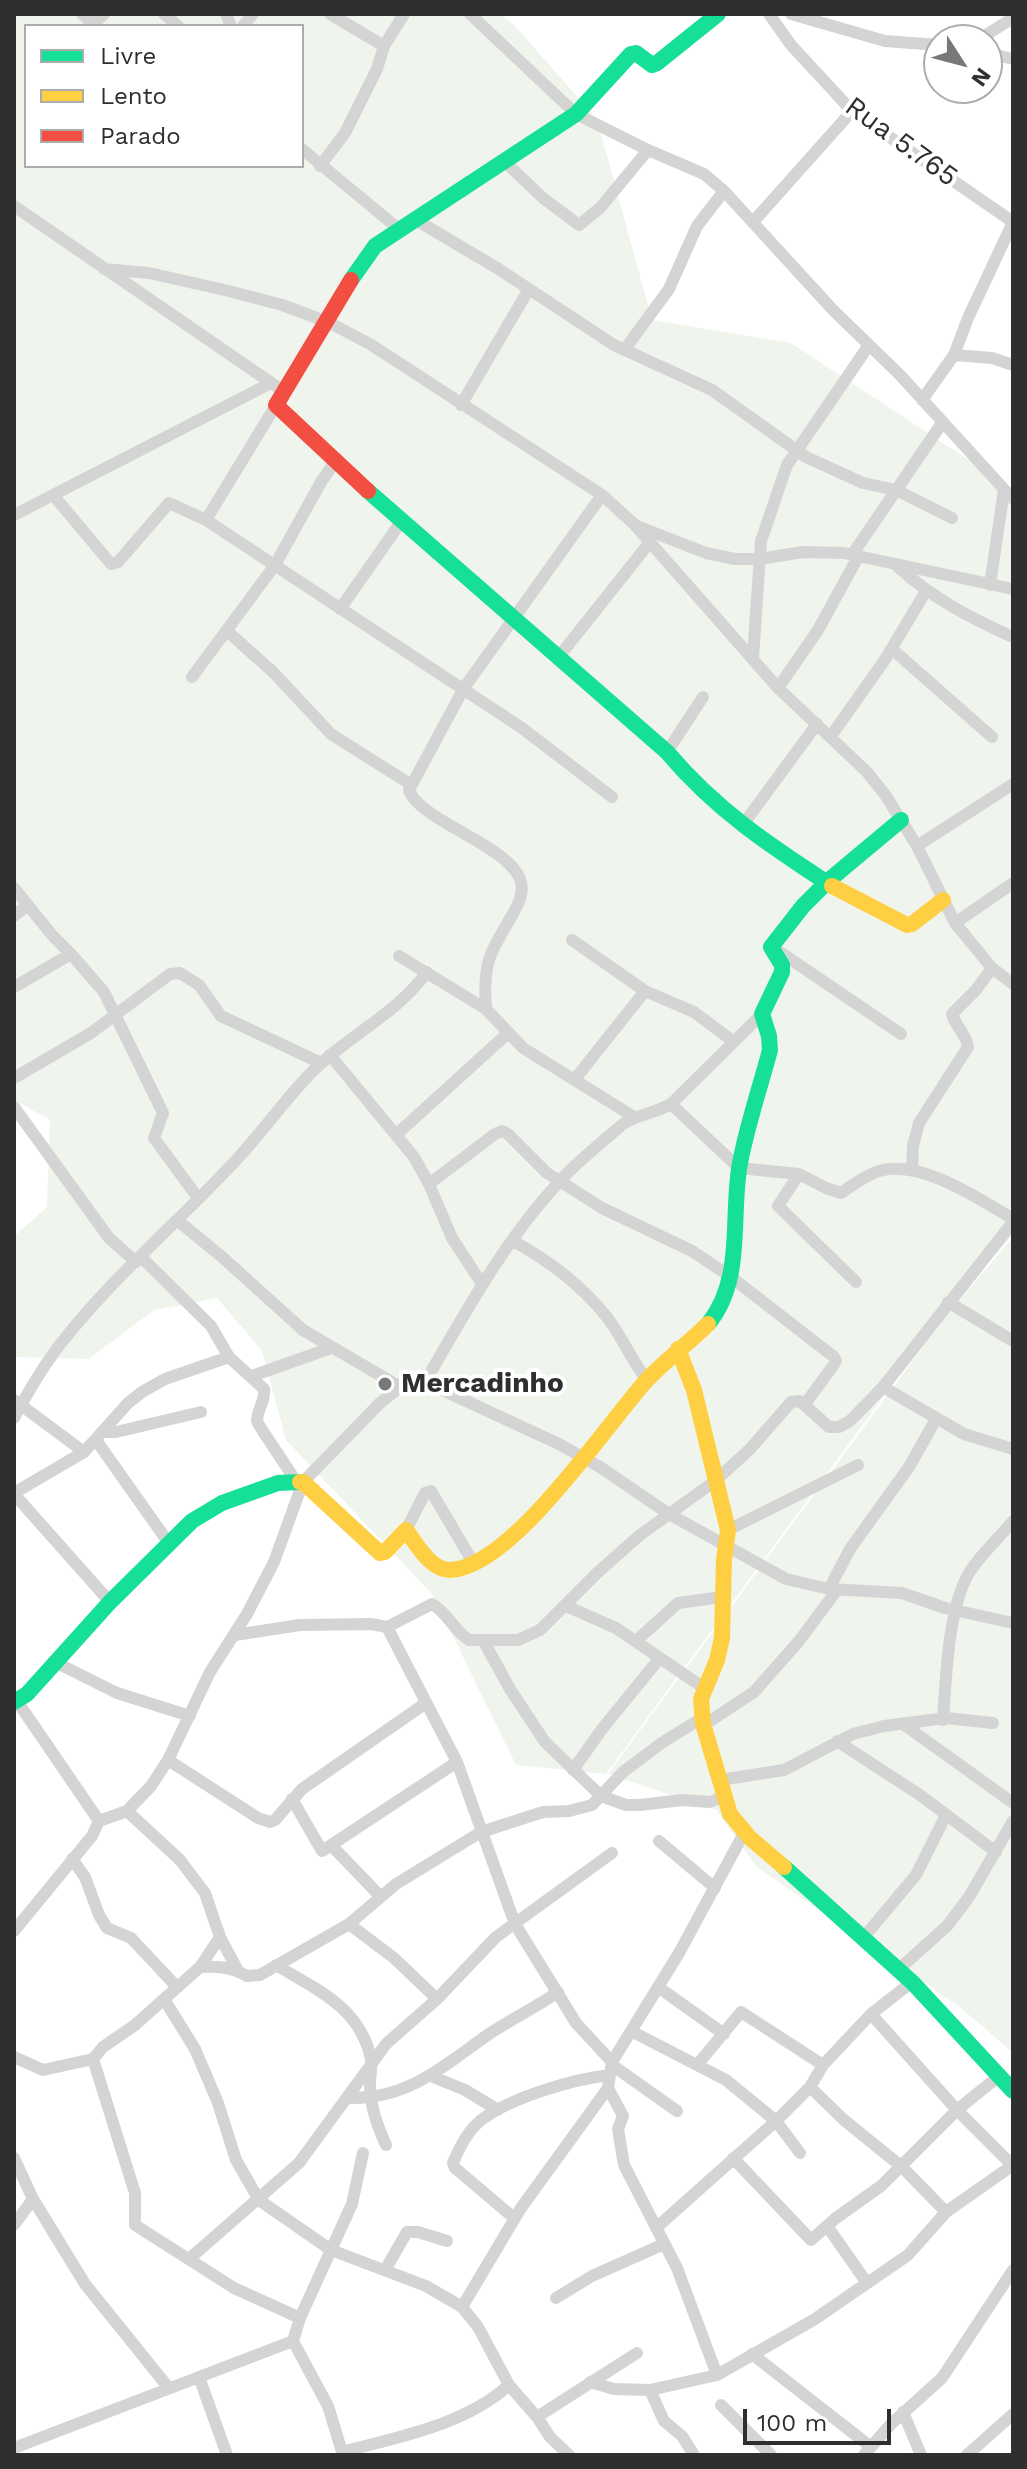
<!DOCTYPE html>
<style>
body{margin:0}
#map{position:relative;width:1027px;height:2469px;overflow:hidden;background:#fff;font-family:"Work Sans",sans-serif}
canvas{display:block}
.frame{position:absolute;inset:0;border:16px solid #2f2f2f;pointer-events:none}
.legend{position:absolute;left:24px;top:24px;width:280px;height:144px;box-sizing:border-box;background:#fff;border:2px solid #acacac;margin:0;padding:10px 14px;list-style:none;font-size:24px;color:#2f2f2f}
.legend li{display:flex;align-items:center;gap:16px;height:40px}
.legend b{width:40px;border:2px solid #acacac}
.north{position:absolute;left:923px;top:24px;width:80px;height:80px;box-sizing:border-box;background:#fff;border:2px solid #acacac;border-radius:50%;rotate:126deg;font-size:22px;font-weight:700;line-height:32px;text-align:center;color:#2f2f2f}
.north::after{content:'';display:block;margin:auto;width:28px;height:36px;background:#787878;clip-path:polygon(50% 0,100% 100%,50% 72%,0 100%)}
.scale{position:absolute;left:743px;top:2409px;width:148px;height:36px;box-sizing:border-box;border:4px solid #2f2f2f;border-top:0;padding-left:10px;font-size:24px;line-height:28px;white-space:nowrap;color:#2f2f2f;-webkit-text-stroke:6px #fff;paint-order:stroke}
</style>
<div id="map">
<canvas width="1027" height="2469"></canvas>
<div class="frame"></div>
<ul class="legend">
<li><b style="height:10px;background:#16e098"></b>Livre</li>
<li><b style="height:10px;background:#ffcf43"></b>Lento</li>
<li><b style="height:10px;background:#f24e42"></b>Parado</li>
</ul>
<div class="north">N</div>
<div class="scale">100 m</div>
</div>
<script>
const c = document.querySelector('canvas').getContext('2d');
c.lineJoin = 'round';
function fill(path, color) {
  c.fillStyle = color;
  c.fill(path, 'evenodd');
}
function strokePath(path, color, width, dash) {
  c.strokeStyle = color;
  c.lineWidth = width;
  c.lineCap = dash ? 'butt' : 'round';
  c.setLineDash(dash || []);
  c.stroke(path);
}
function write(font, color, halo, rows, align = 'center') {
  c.font = font + ' "Work Sans",sans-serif';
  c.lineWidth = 8;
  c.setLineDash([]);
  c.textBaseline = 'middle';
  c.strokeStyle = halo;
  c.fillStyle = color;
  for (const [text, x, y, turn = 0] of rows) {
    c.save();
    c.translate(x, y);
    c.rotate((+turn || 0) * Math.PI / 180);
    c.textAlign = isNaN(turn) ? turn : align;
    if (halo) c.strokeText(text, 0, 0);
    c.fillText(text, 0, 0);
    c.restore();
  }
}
const green = new Path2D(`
 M14 14H500L515 26 597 119 652 320 791 343 1013 489V1234L940 1320 606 1774 516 1765 432 1594 286 1440 262 1351 217 1298 154 1310 89 1359 14 1357V1236L47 1207 50 1120 14 1100ZM26 26H302V166H26Z
 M1013 1237V2053L961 2008 757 1867 716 1810 608 1774 942 1321Z`);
const street = new Path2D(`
 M82 14 93 24 104 14
 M164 14 178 26
 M226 14 231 26
 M330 14 384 46
 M470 14 576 114 648 150 704 174 724 191 833 310 900 375 1013 499
 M769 14 791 45 852 111 1013 222
 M791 14 885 41 939 45
 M243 26 253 14
 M978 40 1013 18
 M987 53 1013 59
 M302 149 400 230
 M504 161 543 198 579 225 600 208 648 150
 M320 166 345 133 377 69 384 46 404 14
 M14 206 283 391
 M416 220 497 268 614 345 712 390 806 457 863 483 896 490 952 518
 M753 222 852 111
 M104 269 149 273 229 291 282 305 328 322 370 344 602 495 634 524 778 688 867 772 886 796 917 846 955 923 992 968 1013 984
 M625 349 669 289 697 226 724 191
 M954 355 992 358 1013 365
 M922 400 954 355 968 318 1013 222
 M461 405 529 289
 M54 496 111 564 118 562 169 503 206 520 522 728 612 797
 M14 515 271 383
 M206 520 276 405
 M637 526 706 553 735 559H759L803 552 844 553 1013 589
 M852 555 942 423
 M897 566C932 598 970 618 1013 637
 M990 585 1004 490
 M340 609 401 522
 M227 631 273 672 331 734 410 784
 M892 649 992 737
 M753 657 761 541 787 465 869 345
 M557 659 650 542
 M192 677 275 565 321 482 337 459
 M778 688 818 630 858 557
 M831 736 884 661 926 591
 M667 752 703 697
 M742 826 817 724
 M917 846 1013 784
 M14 888 52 935 71 954 104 992 163 1113 154 1138 198 1198
 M14 916 28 905
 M955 923 1013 883
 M572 940 645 991 694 1012 734 1042
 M774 948 901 1034
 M399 956 486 1009 523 1048 634 1117
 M14 987 71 954
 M486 1009C485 991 484 972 491 954 514 902 551 885 482 844 464 832 415 810 409 790L464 688 602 495
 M330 1055 414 1157 429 1184 452 1238 482 1284
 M14 1078 91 1033 170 974 180 973 199 985 221 1016 321 1063
 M575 1079 645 991
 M671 1104 739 1168 799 1174 826 1188 841 1193C853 1185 866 1175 879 1171 921 1159 979 1199 1013 1219
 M14 1107 109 1238 136 1262
 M397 1134 507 1034
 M912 1170 913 1146 919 1123 968 1047C967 1035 955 1026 952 1014L976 990 992 968
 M799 1174 778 1206 856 1282
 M429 1184 495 1134 502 1131 508 1134 547 1173 602 1208 692 1251 731 1277 834 1357 836 1361 833 1366 805 1404
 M177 1220 221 1256 303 1330 400 1387
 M513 1241C548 1260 581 1285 606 1316 622 1336 631 1360 647 1380
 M141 1257 211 1326 229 1357 264 1389C266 1401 257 1409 257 1421 257 1424 291 1472 296 1482
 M948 1302 1013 1341
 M252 1376 331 1348
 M425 1382C465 1313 504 1241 559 1182 578 1161 601 1143 623 1124 638 1114 656 1113 671 1104L762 1014
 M883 1387 964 1434 1013 1449
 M14 1400 84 1452
 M14 1418C29 1390 46 1361 66 1337 118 1272 183 1218 238 1158 263 1131 284 1101 309 1075 346 1036 395 1016 427 972
 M102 1432H116L201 1412
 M96 1440 168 1542
 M14 1493 84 1452 128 1403 142 1392 165 1379 229 1357
 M14 1494 110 1602
 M406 1530 425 1493 431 1491 474 1564
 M728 1530 858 1465
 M829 1589 850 1549 909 1467 936 1419
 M566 1606 616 1628 704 1688
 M387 1627 432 1604C448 1613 454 1631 469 1640H518L540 1630 597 1573 640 1535 715 1481 750 1449 791 1402 800 1401 829 1427H839L850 1421 883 1387 1013 1222
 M235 1635 300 1625 371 1624 387 1627 457 1762 515 1924 576 2023 612 2062
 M483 1640 510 1689 545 1742 601 1796 626 1805H640L682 1800 710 1802 723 1797
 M636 1641 678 1603 722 1597
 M57 1663 117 1693 190 1716
 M17 1701 99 1821 127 1811 180 1860 205 1893 220 1937 237 1969
 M943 1720C946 1679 948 1608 969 1573 981 1554 999 1538 1013 1521
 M903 1724 1013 1803
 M704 1725 754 1692 799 1641 837 1590
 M837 1741 920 1795 996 1852
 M168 1760 258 1818 270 1822 275 1820 302 1789 426 1703
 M573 1770 602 1729 659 1659
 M720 1780 784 1770 853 1734 884 1726 946 1718 993 1723
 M292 1799 322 1851 457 1762
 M127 1811 151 1786 168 1760 210 1672 247 1614 274 1562 303 1482 380 1403 400 1387 414 1381 425 1382 559 1444 600 1467 669 1514 786 1579 829 1589 902 1593 945 1608 1013 1623
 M659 1841 715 1888
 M332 1846 380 1896
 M72 1859 85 1877 99 1915 107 1928 131 1938 176 1986
 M349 1924 394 1958 437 1999
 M14 1931 92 1836 99 1821
 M864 1937 916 1875 946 1815
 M276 1965C317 1990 360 2007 371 2059 372 2067 370 2076 370 2084 370 2106 377 2125 386 2145
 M200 1967 220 1937
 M898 1970 947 1926 969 1897 1013 1821
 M658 1987 724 2034
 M164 1999 195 2049 218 2103 236 2160 259 2200 331 2250 426 2286 462 2307 478 2327 509 2385 537 2417 550 2437 569 2455
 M871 2014 957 2110 1012 2165
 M631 2031 726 2080 776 2121 800 2153
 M14 2057 43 2070 93 2059 103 2047 135 2025 200 1967C219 1966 231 1967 247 1976L260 1975 349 1924 396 1884 481 1832 543 1812 569 1811 592 1805 623 1772 663 1742 702 1718
 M93 2059 135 2193V2225L234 2288 300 2318
 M698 2064 741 2012 823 2065
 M612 2065 677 2111
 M431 2076 465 2090 498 2110
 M810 2087 844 2120 902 2167 946 2212
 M608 2088 623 2116 618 2129 624 2165 677 2268 717 2375
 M347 2098C408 2100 443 2066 489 2034 512 2019 536 2007 558 1992
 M14 2158 33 2199 85 2284 168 2387
 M733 2158 811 2240 836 2218 881 2186 957 2110 999 2076
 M514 2218 455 2168 453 2163C459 2148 467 2132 480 2121 509 2098 573 2079 610 2075
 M14 2225 33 2199
 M827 2226 867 2283
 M656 2228 776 2121 810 2087 823 2065 871 2014 912 1982
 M189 2259 299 2163 386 2044 437 1999 496 1937 612 1853
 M385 2270 407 2232H418L447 2241
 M556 2298 592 2276 664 2244
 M462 2307 521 2208 608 2088 612 2062 679 1953 744 1833
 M752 2354 871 2447
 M199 2377 227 2455
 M590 2382 614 2389 650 2390 717 2375 815 2319 908 2255 946 2212 1013 2165
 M650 2390 664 2421 682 2436 694 2455
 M721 2405 771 2455
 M903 2412 921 2455
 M537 2417 637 2353
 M14 2448 293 2341
 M342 2452C398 2437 465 2425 509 2385
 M343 2455 328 2406 293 2341 300 2318 352 2204 363 2153
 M864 2455 891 2424 942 2378 1013 2270
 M967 2455 1013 2414`);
const fast = new Path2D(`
 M351 280 375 246 576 114 631 54 636 53 652 65 657 63 718 14
 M368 491 667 752C716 810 769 845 832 886
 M708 1324C745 1279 730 1216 740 1163 747 1125 760 1088 770 1050L769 1036 762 1014 782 972V965L771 947 803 906 828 881 901 820
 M14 1702 27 1694 110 1602 192 1521 222 1503 278 1483 300 1482
 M784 1867 913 1983 1013 2091`);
const slow = new Path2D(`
 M832 886 907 925 912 924 943 900
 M678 1349 694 1390 728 1530 724 1560 722 1638 717 1660 701 1699 703 1724 730 1814 750 1838 784 1867
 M300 1482H303L380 1553 385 1552 406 1530C416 1543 430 1570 450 1570 511 1568 605 1427 645 1382 664 1361 688 1344 708 1324`);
const jam = new Path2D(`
 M351 280 276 405 368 491`);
const markers = [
 [385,1384,8,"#787878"]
];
const streetNames = [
 ["Rua 5.765",901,142,36]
];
const poiNames = [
 ["Mercadinho",401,1384]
];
fill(green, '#eff5ec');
strokePath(street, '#d4d4d4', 12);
strokePath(fast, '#16e098', 16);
strokePath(slow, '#ffcf43', 16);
strokePath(jam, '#f24e42', 16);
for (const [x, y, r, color] of markers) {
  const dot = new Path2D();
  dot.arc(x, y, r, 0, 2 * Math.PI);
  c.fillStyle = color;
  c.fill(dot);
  strokePath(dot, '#fff', 3);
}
write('28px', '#2f2f2f', '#fff', streetNames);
write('bold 28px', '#2f2f2f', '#fff', poiNames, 'left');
</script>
